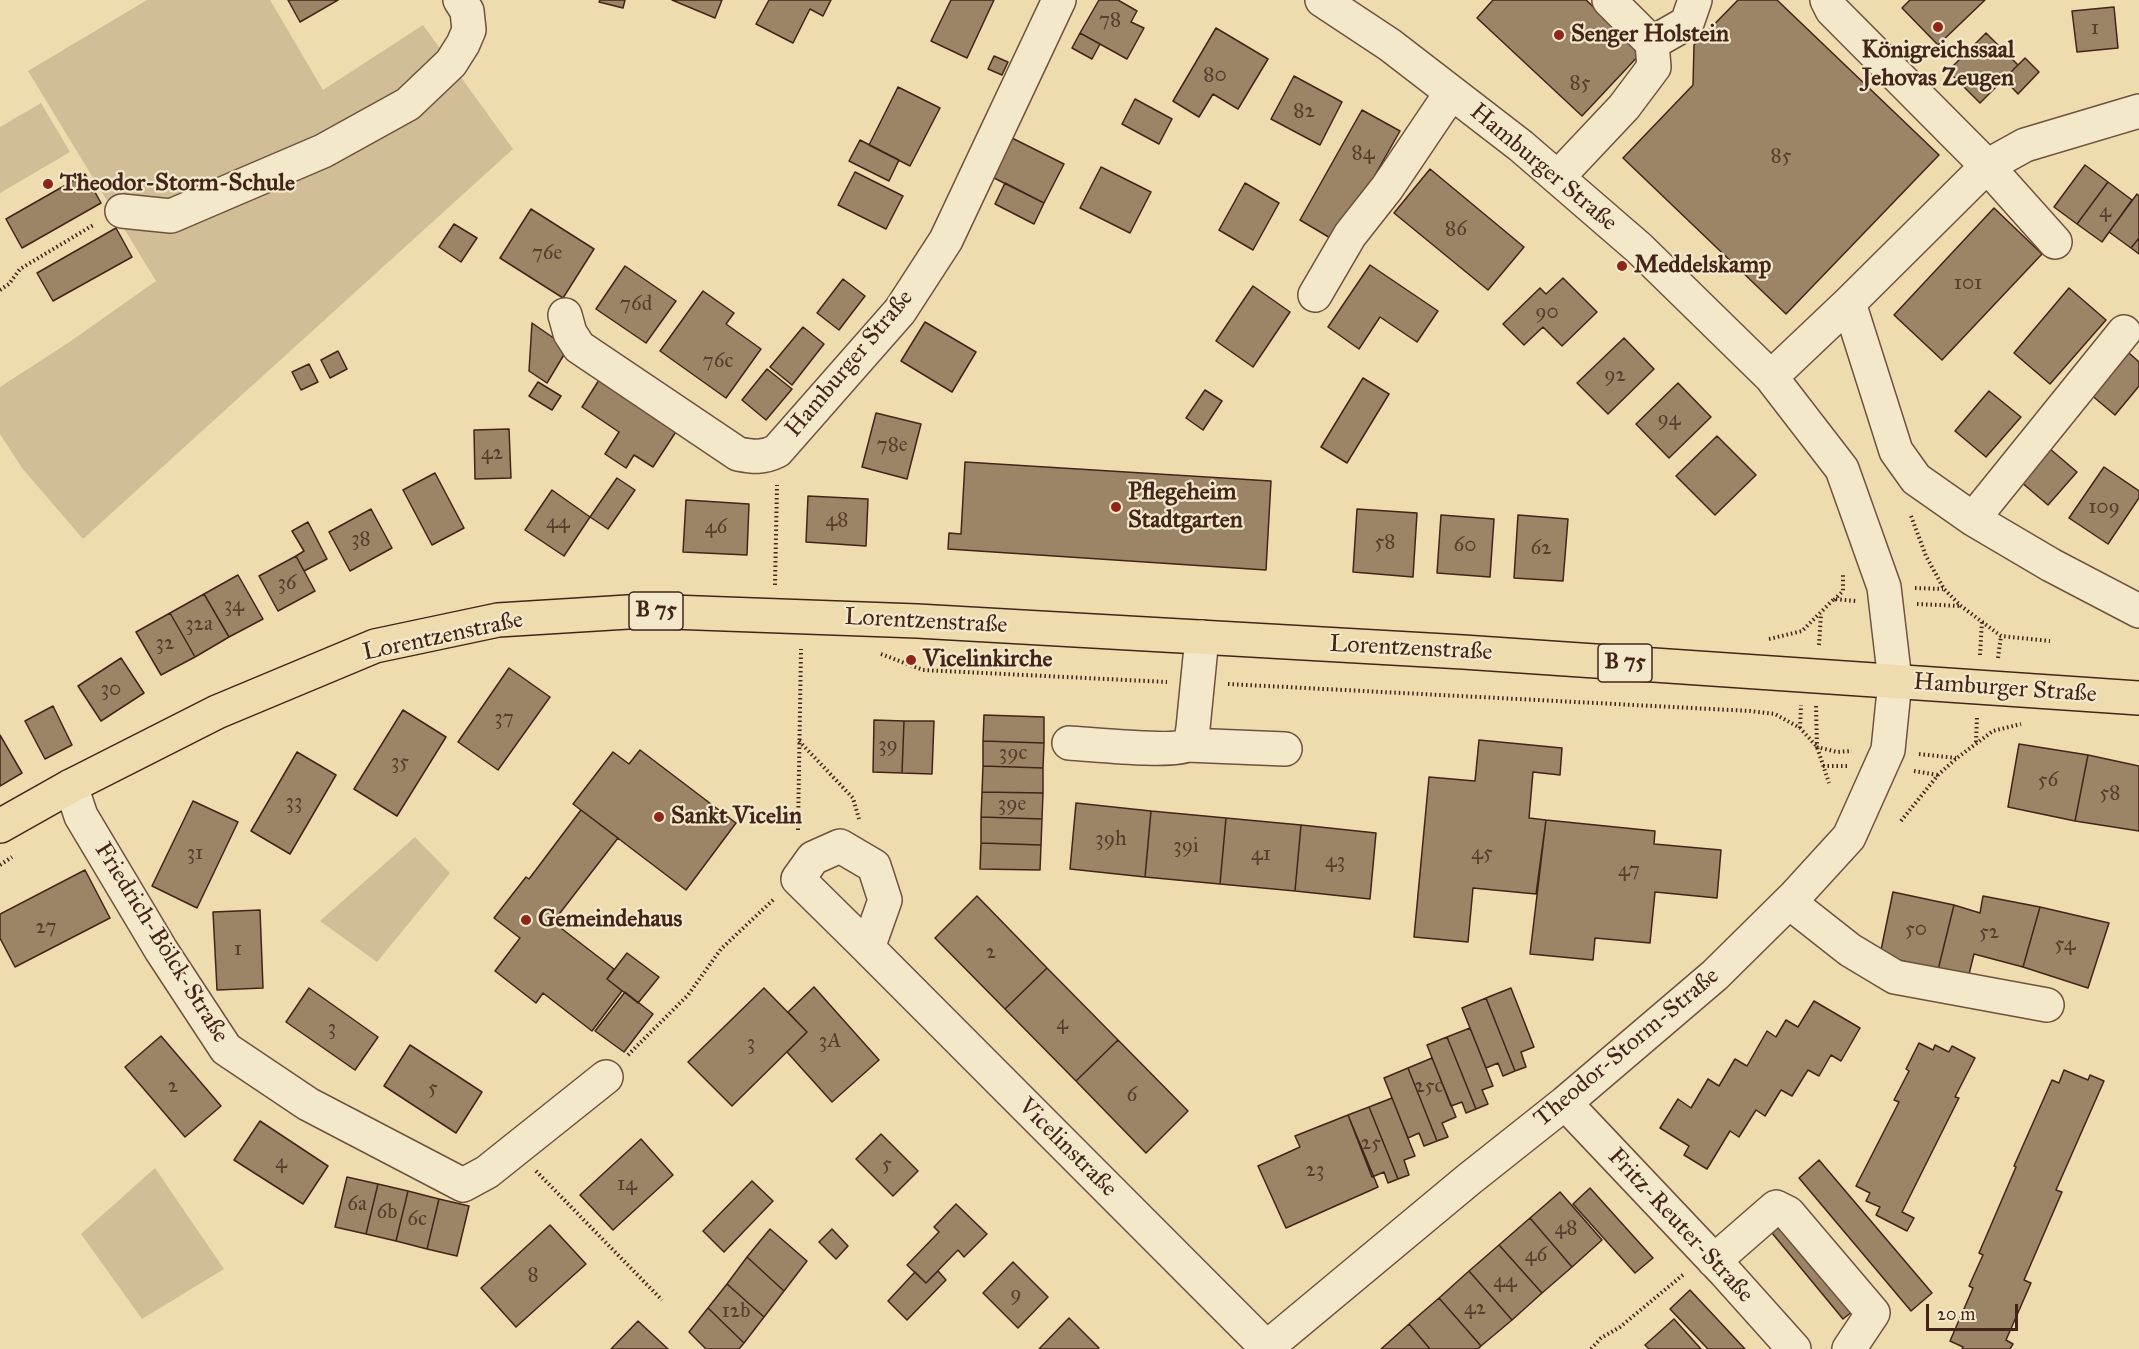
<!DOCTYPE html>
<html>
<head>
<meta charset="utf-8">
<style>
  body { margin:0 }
  #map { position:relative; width:2139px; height:1349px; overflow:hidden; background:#eedcaf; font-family:"IM FELL Great Primer",serif }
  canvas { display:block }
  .scale { position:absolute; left:1926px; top:1304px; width:92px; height:27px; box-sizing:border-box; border:3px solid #432419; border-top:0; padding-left:8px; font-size:18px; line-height:21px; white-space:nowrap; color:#432419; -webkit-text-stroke:4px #f4e8cb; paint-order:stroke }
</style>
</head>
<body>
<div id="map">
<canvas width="2139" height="1349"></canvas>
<div class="scale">20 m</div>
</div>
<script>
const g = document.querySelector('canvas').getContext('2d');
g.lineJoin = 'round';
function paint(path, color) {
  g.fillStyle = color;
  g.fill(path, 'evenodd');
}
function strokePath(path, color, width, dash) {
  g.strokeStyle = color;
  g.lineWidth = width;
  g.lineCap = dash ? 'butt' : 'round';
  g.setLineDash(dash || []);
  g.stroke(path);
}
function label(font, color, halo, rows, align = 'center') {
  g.font = font + ' "IM FELL Great Primer",serif';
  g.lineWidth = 4.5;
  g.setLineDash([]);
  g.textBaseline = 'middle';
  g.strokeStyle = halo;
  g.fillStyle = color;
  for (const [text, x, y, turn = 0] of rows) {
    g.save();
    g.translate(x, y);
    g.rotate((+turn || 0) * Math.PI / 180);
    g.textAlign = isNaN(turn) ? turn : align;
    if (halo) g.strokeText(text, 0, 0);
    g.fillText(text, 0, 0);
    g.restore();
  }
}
const green = new Path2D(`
  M147 0H270L323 90 423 25 513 149 83 539 22 468 0 434V387L68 343 156 281 28 71Z
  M41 103 70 152 0 193V127Z
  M415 837 450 873 377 962 320 921Z
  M155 1168 224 1269 142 1319 81 1234Z`);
const building = new Path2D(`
  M288 0H338L300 22Z
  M600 0H625L623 8 599 2Z
  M672 0H722L715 18Z
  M769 0H831L823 16 810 9 793 43 756 24Z
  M951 0H994L967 58 931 41Z
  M1099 0H1118L1137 11 1131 22 1144 28 1127 59 1080 33Z
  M1493 0H1586L1642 52 1582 116 1477 18Z
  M1738 0H1777L1939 155 1786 314 1623 158 1693 85 1694 45Z
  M1910 0H1985L1938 45 1902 8Z
  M2114 7 2118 48 2077 52 2072 11Z
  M1216 28 1268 59 1238 109 1213 94 1199 117 1173 101Z
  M1080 33 1100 44 1092 59 1072 48Z
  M1986 33 2018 65 1980 103 1948 71Z
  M994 56 1008 62 1002 75 988 69Z
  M2025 58 2039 72 2018 94 2004 79Z
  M1294 76 1342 102 1320 145 1271 119Z
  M898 87 940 108 910 166 869 145Z
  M1135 99 1172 119 1159 144 1122 124Z
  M1362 110 1400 131 1337 242 1300 220Z
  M1012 138 1064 164 1044 203 992 177Z
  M860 140 899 160 889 181 849 161Z
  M2085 165 2108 182 2077 224 2054 207Z
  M1101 167 1151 192 1130 233 1080 208Z
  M1430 169 1524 247 1488 290 1394 213Z
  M855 172 903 196 886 229 838 205Z
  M85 174 101 203 22 248 6 219Z
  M2108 182 2132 200 2102 242 2077 224Z
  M1005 183 1044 203 1034 224 995 204Z
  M1245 183 1279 203 1253 250 1219 230Z
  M2137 194 2139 196V238L2131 248 2109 232Z
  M1994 208 2042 254 1942 360 1894 315Z
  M531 209 594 249 563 298 500 258Z
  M454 224 477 238 461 262 439 247Z
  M116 228 132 257 53 301 37 273Z
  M2139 238V254L2131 248Z
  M1370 265 1438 311 1417 342 1380 317 1359 349 1328 327Z
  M625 266 676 301 646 343 596 309Z
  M1563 278 1597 312 1562 346 1543 327 1524 345 1503 324 1540 288 1546 294Z
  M843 279 865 296 839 330 817 313Z
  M1253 286 1290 312 1253 367 1216 341Z
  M2069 288 2106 320 2050 384 2014 353Z
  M703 291 734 313 726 324 761 349 726 398 660 351Z
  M925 322 976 352 952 392 901 361Z
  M532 323 568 348 547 383 529 371Z
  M803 327 824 344 792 385 770 367Z
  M1624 338 1654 369 1608 414 1577 383Z
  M2120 345 2139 362V386L2115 415 2083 388Z
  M338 351 347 369 330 378 321 360Z
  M309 364 318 382 301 390 292 372Z
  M767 369 792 389 766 420 742 400Z
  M1363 378 1389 394 1347 463 1321 447Z
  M599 380 681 424 653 467 634 455 626 468 605 454 619 432 582 407Z
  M538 382 561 396 552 410 529 396Z
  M1678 383 1711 417 1669 458 1636 424Z
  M1205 390 1222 401 1203 430 1186 418Z
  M1989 391 2021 417 1986 457 1955 431Z
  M876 413 921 424 907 479 862 467Z
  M509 429 511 478 475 479 474 430Z
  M1717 436 1756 475 1715 515 1676 476Z
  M2043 443 2077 472 2048 505 2014 476Z
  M965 462 1271 481 1266 570 948 549 949 533 961 534Z
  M2104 467 2139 491V498L2108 544 2069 518Z
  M435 473 464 528 432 545 403 490Z
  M617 478 635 490 608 529 590 517Z
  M552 490 590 517 564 556 525 530Z
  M808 496 868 499 866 546 806 542Z
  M686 500 749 504 747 555 683 552Z
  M371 509 392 548 350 571 329 532Z
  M1357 509 1417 513 1413 577 1353 572Z
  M1441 515 1494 519 1490 577 1437 573Z
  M1518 515 1568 519 1563 581 1514 578Z
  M308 522 327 559 304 571 296 556 304 551 292 531Z
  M296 556 315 591 278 611 259 576Z
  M238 575 263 619 229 637 204 594Z
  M204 594 229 637 195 657 170 613Z
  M170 613 195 657 161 675 136 632Z
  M121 658 144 693 101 721 78 686Z
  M509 668 550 697 498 770 458 742Z
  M53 706 72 745 45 759 25 721Z
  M403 710 446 737 397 816 354 789Z
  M984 715 1044 717V743L983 741Z
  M874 720 904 721 902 773 873 772Z
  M904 721H934L932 774 902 773Z
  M0 735 22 773 0 786Z
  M1479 740 1562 748 1560 775 1533 772 1529 818 1546 820 1536 894 1473 888 1468 942 1414 937 1429 777 1475 781Z
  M983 741 1044 743 1043 768 983 766Z
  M2019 744 2088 755 2075 821 2008 807Z
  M640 750 736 823 686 890 573 804 613 752 629 764Z
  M297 752 336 775 290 854 251 831Z
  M2088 755 2139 766V831L2075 821Z
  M983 766 1043 768V793L982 792Z
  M982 792 1043 793 1042 819 981 817Z
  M193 801 238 822 197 908 152 886Z
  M1076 803 1151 811 1145 877 1070 869Z
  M581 810 618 838 553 922 614 969 607 979 622 991 592 1031 543 993 536 1003 495 971 520 938 494 918 526 877 529 879Z
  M1151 811 1226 818 1220 884 1145 877Z
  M981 817 1042 819 1041 845 981 843Z
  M1226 818 1301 825 1295 891 1220 884Z
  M1546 820 1655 831 1654 844 1721 850 1717 898 1655 892 1650 943 1595 938 1593 960 1530 954Z
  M1301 825 1376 833 1370 899 1295 891Z
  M981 843 1041 845 1040 870 980 869Z
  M85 870 110 918 15 967 0 938V914Z
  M1893 892 1954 905 1938 970 1880 955Z
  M977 896 1047 968 1005 1009 935 938Z
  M1983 896 2040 907 2023 967 1974 954 1969 974 1938 970 1954 905 1980 913Z
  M2040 907 2109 923 2088 988 2023 967Z
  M260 910 263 988 217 990 213 912Z
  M627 953 659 977 638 1003 607 979Z
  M1047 968 1118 1040 1076 1081 1005 1009Z
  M814 987 879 1060 832 1102 787 1052 807 1032 788 1012Z
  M309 988 378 1037 355 1070 286 1022Z
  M764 988 807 1032 732 1106 688 1062Z
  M1511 988 1534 1047 1521 1052 1526 1067 1515 1071 1486 998Z
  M625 992 653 1014 624 1052 595 1031Z
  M1486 998 1515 1071 1503 1076 1498 1063 1486 1068 1462 1008Z
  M1814 1001 1860 1028 1841 1061 1831 1055 1819 1076 1808 1070 1792 1096 1781 1090 1765 1116 1756 1110 1739 1137 1730 1131 1707 1169 1684 1155 1689 1146 1660 1128 1678 1099 1691 1108 1708 1079 1719 1086 1735 1059 1747 1066 1767 1031 1776 1037 1786 1020 1798 1027Z
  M1470 1028 1493 1086 1482 1090 1488 1104 1476 1109 1447 1037Z
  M161 1036 221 1106 185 1137 125 1067Z
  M1447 1037 1476 1109 1466 1113 1462 1102 1451 1106 1427 1045Z
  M1118 1040 1188 1111 1146 1153 1076 1081Z
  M1919 1043 1933 1050 1935 1045 1949 1052 1952 1046 1975 1058 1955 1097 1959 1098 1902 1212 1914 1218 1907 1231 1876 1215 1880 1207 1866 1201 1870 1193 1856 1186 1899 1102 1894 1100 1909 1071 1906 1069Z
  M410 1045 482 1092 456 1133 384 1086Z
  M1432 1058 1456 1117 1442 1123 1448 1137 1437 1141 1408 1068Z
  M1408 1068 1437 1141 1424 1146 1419 1133 1408 1138 1384 1078Z
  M2064 1070 2088 1080 2090 1075 2104 1081 2056 1190 2062 1192 2024 1280 2031 1283 2006 1340 2013 1344 2010 1349H1962L1963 1347 1950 1341 1973 1288 1969 1286 1983 1255 1979 1253 2016 1167 2014 1166 2052 1080 2059 1083Z
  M1392 1098 1415 1156 1404 1160 1409 1175 1398 1179 1369 1107Z
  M1369 1107 1398 1179 1388 1183 1384 1172 1372 1177 1348 1115Z
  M1348 1115 1378 1187 1286 1228 1258 1166 1300 1147 1295 1136Z
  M260 1121 328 1166 303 1204 234 1160Z
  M881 1134 918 1171 893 1196 856 1159Z
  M641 1139 673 1175 613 1230 580 1195Z
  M1819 1160 1932 1293 1911 1311 1799 1178Z
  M347 1177 378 1184 366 1234 335 1227Z
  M752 1181 773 1201 724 1252 703 1231Z
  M378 1184 408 1191 396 1241 366 1234Z
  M1590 1188 1653 1258 1635 1273 1573 1204Z
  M408 1191 439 1199 427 1249 396 1241Z
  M1560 1192 1602 1240 1572 1267 1530 1218Z
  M439 1199 469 1206 457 1256 427 1249Z
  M956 1204 987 1234 964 1257 958 1250 926 1283 907 1265 939 1232 934 1227Z
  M1790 1217 1862 1304 1843 1319 1772 1233Z
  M1530 1218 1572 1267 1542 1293 1499 1245Z
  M550 1225 586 1264 516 1327 481 1288Z
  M770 1229 807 1261 784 1291 747 1257Z
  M832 1229 848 1246 836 1259 819 1242Z
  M1499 1245 1542 1293 1512 1320 1469 1271Z
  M747 1257 784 1291 764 1317 727 1284Z
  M1013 1262 1048 1297 1018 1328 983 1293Z
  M938 1271 946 1280 907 1320 888 1301 915 1272 926 1283Z
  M1469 1271 1512 1320 1481 1346 1439 1298Z
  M727 1284 764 1317 744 1343 708 1308Z
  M1690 1290 1745 1349H1708L1670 1309Z
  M1439 1298 1481 1346 1478 1349H1430L1409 1324Z
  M708 1308 744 1343 739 1349H706L689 1332Z
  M1069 1318 1099 1348 1098 1349H1039Z
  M1674 1319 1701 1349H1649L1645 1345Z
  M638 1321 668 1349H611Z
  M1409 1324 1430 1349H1381Z`);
const path = new Path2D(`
  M0 290 9 284 20 269 95 224
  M1911 516 1926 556 1944 589 1961 606 2001 636 2050 641
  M775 585 777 485
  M1915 588 1943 589
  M1834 600 1843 591V573
  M1917 604 1961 606
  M1769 639 1802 631 1834 599 1856 601
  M1819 645 1821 614
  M881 654 923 670 1167 682
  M1980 655 1982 621
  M1998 658 2001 636
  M1228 684 1750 711 1775 714 1800 728 1817 747 1829 783
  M1816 706 1817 747 1837 752 1852 751
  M1800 728 1801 705
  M799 741 853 798 859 819
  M1976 742 1977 717
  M1919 754 1956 758
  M1823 766H1847
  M1914 771 1938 775
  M1901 821 1938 775 1957 758 1993 731 2021 724
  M798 830 801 649
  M0 865 12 857
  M628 1055 688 995 721 949 774 899
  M536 1171 662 1300
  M1591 1349 1601 1338 1620 1327 1684 1274`);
const minor = new Path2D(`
  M1827 0 1832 10 1987 166 2055 242
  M1652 43 1687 23 1695 0
  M1558 177 1624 107 1654 67 1652 43 1609 0
  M122 211 171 216 323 151 408 104 451 63 463 44 469 30 467 11 460 0
  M1315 295 1350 235 1387 188 1451 93
  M1849 303 1896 451 1916 479 1973 519 2051 565 2139 611
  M565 315 570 333 579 347 738 454C754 457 763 458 777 451L900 311 946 240 1059 0
  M1771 377 1849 303 1987 166 2025 145 2139 111
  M1973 519 2124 332
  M1069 743C1090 744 1173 753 1187 745 1192 741 1192 733 1193 728L1202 637
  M1187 745 1285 749
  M71 786 81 816 161 950 226 1049 308 1104 463 1185 487 1172 606 1077
  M1789 902 1850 950 1895 977 2047 1005
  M868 948 798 879 813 858 840 846 874 866 885 900 868 948 1268 1349
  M1565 1103 1725 1272 1794 1349
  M1714 1261 1776 1207 1788 1213 1873 1313 1849 1349
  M1265 1349 1468 1180 1565 1103 1715 975 1796 895 1849 837 1888 750 1895 681 1884 587 1842 469 1771 377 1639 248 1521 146 1390 45 1322 0`);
const major = new Path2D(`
  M0 826 71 786 217 712 375 646 498 620 644 611 917 621 1463 652 2139 698`);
const markers = [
  [1938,27,6,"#8f2418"],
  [1559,35,6,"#8f2418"],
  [48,184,6,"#8f2418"],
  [1622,266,6,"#8f2418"],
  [1116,507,6,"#8f2418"],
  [911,660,6,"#8f2418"],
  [659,817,6,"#8f2418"],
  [526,920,6,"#8f2418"]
];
const numberNames = [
  ["78",1110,21],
  ["1",2095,29],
  ["80",1215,76],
  ["85",1580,84],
  ["82",1304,112],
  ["84",1363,154],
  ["85",1781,157],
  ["4",2105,212],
  ["86",1456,230],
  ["76e",547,254],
  ["101",1968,284],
  ["76d",636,305],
  ["90",1547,313],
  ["76c",718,362],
  ["92",1615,376],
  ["94",1669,420],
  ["78e",892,446],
  ["42",492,454],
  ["109",2104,508],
  ["48",837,521],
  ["44",558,523],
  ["46",716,528],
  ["38",361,540],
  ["58",1385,543],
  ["60",1465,546],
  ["62",1541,549],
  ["36",287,584],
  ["34",234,606],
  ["32a",199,625],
  ["32",165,644],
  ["30",111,690],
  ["37",504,719],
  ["39",888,746],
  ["39c",1013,754],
  ["35",400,763],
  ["56",2048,781],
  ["58",2110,794],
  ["33",294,803],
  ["39e",1012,805],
  ["39h",1111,840],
  ["39i",1186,847],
  ["31",195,854],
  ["45",1482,854],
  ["41",1261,855],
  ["43",1335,862],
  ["47",1629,871],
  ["27",46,928],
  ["50",1916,930],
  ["52",1989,933],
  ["54",2065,945],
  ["1",238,950],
  ["2",991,953],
  ["4",1062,1024],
  ["3",332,1029],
  ["3A",830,1042],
  ["3",751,1044],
  ["2",173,1087],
  ["25c",1429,1087],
  ["5",433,1089],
  ["6",1132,1096],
  ["25",1371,1144],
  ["4",281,1163],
  ["5",887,1165],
  ["23",1315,1171],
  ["14",627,1185],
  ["6a",357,1205],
  ["6b",387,1213],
  ["6c",417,1220],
  ["48",1566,1229],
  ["46",1536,1256],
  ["8",533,1276],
  ["44",1505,1282],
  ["9",1016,1295],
  ["42",1475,1309],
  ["12b",736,1312]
];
const shields = [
  [656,611,54],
  [1625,663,54]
];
const shieldNames = [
  ["B 75",656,611],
  ["B 75",1625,663]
];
const poiNames = [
  ["Senger Holstein",1571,35],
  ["Königreichssaal",1938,51,"center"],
  ["Jehovas Zeugen",1938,79,"center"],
  ["Theodor-Storm-Schule",60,184],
  ["Meddelskamp",1634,266],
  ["Pflegeheim",1128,493],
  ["Stadtgarten",1128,521],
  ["Vicelinkirche",923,660],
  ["Sankt Vicelin",671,817],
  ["Gemeindehaus",538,920]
];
const streetNames = [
  ["Hamburger Straße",1543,168,40],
  ["Hamburger Straße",850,364,-50],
  ["Lorentzenstraße",926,622,3],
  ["Lorentzenstraße",443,637,-12],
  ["Lorentzenstraße",1411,649,3],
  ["Hamburger Straße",2005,689,4],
  ["Friedrich-Bölck-Straße",161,943,58],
  ["Theodor-Storm-Straße",1627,1048,-40],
  ["Vicelinstraße",1067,1148,45],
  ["Fritz-Reuter-Straße",1680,1226,47]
];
paint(green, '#d1bd96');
paint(building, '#9c8467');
strokePath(building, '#432419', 1.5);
strokePath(minor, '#6e523e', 36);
strokePath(major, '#432419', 36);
strokePath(path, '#432419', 4, [1.5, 3]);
strokePath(minor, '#f4e8cb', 33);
strokePath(major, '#eedcaf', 33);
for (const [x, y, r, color] of markers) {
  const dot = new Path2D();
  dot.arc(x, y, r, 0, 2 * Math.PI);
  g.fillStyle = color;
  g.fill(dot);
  strokePath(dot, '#f4e8cb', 2);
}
label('21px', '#593c2c', null, numberNames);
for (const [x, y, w] of shields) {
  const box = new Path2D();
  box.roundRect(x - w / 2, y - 19, w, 38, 4.5);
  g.fillStyle = '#f4e8cb';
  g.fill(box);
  strokePath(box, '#432419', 1.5);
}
label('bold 22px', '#432419', null, shieldNames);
label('bold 24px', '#432419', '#f4e8cb', poiNames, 'left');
label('24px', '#432419', '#f4e8cb', streetNames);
</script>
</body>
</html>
